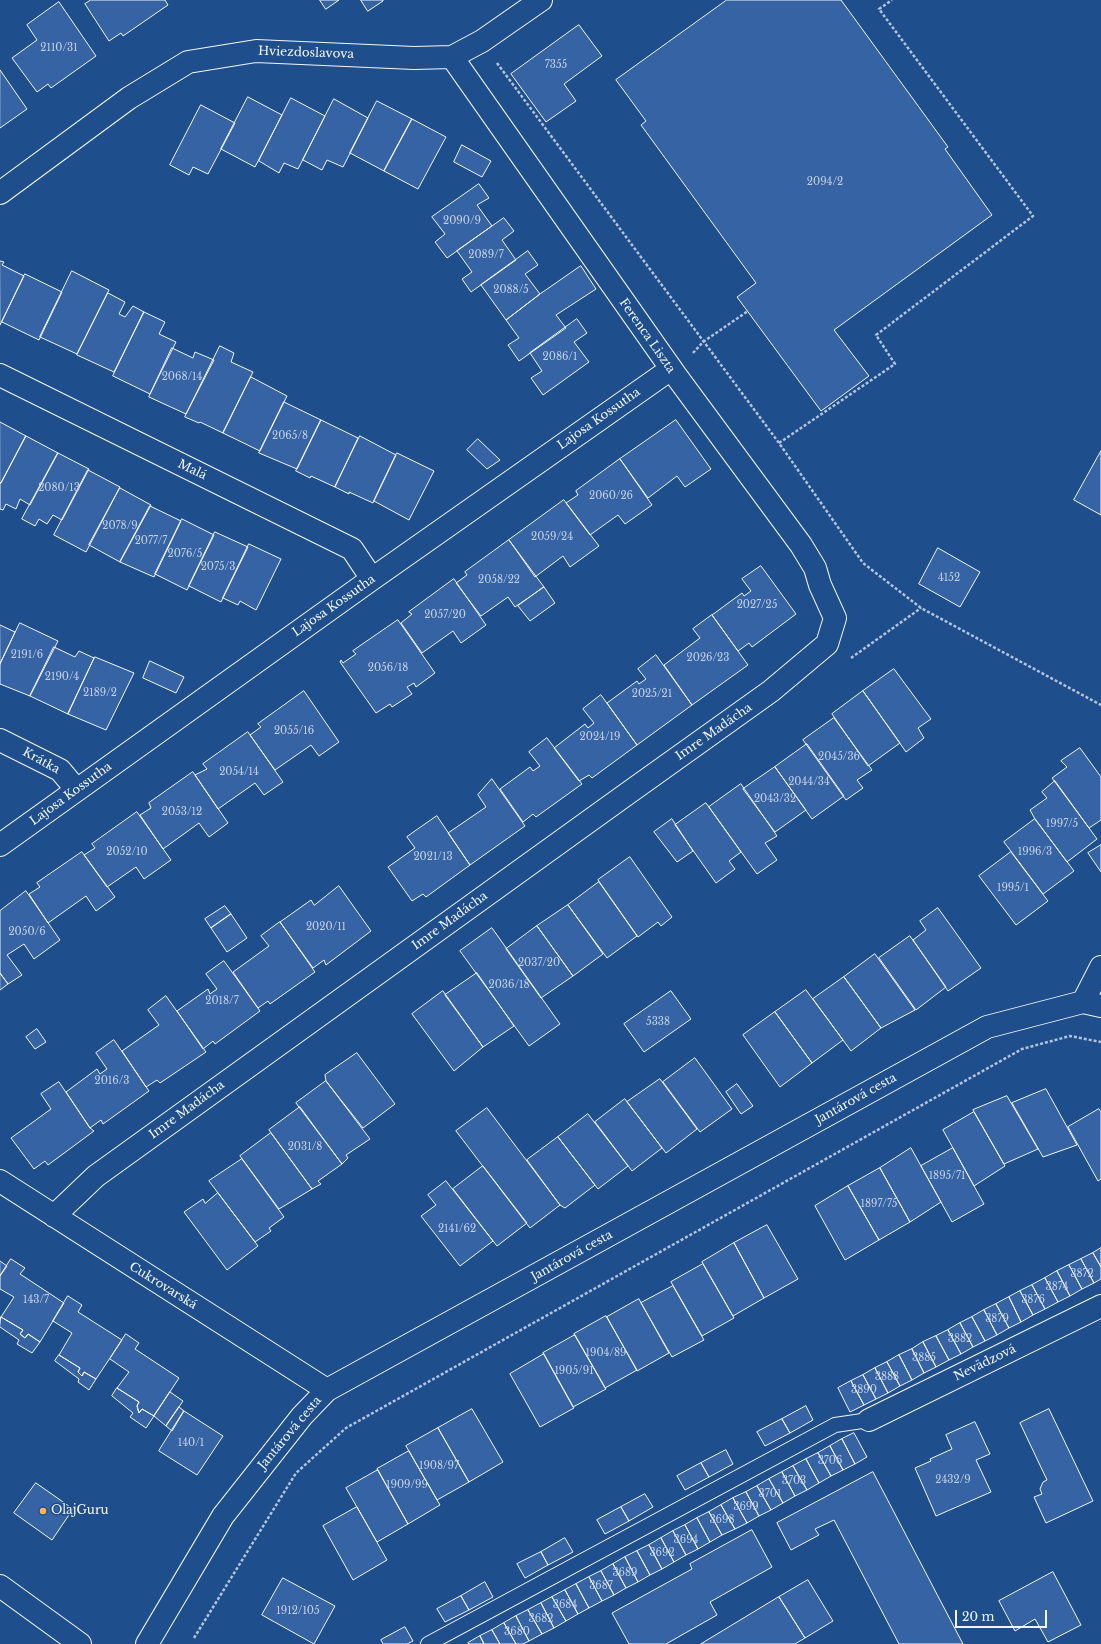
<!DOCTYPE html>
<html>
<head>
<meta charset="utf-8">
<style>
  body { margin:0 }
  #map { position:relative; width:1101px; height:1644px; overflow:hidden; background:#1f4e8c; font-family:"Libre Baskerville",serif }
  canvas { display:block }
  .scale { position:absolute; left:955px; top:1610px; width:92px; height:18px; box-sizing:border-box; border:2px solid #f2f6ff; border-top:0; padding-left:5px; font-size:12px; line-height:14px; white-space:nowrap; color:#f2f6ff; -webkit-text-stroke:3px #1f4e8c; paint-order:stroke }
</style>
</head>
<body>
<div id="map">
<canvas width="1101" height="1644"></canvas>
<div class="scale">20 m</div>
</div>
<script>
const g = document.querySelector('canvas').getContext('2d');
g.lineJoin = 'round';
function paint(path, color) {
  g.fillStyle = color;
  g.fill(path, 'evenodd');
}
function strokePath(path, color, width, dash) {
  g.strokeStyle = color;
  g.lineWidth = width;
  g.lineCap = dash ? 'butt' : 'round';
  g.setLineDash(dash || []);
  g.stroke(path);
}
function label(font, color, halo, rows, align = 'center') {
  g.font = font + ' "Libre Baskerville",serif';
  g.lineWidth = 3;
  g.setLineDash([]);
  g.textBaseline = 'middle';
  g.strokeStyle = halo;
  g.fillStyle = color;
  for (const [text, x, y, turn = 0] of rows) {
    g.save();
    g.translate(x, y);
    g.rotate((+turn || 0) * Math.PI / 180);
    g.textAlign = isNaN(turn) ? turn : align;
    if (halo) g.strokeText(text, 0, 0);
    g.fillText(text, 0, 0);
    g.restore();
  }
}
const building = new Path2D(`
  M91 0H165L168 5 123 36 121 33 109 41 85 4Z
  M320 0H339L326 9Z
  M361 0H383V1L368 11Z
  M727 0H841L948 147 945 149 992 215 834 330 869 376 821 411 737 297 756 283 641 125 646 121 616 80Z
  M59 2 96 56 51 88 48 84 37 92 12 58 37 40 27 25Z
  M579 25 602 56 564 84 576 101 546 122 511 74Z
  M0 70 27 109 0 128Z
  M248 97 282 115 255 167 221 149Z
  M291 98 325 116 298 169 284 163 279 173 259 161Z
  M334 99 368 118 343 167 327 160 322 170 303 160Z
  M377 101 412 119 384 171 350 153Z
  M201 105 235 123 208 174 193 167 189 175 170 165Z
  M412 119 446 137 418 189 384 171Z
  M462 145 491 161 482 177 454 162Z
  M479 184 489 198 477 205 492 226 447 258 435 242 445 234 432 217Z
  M504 218 514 231 502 240 516 260 471 292 462 279 472 272 457 251Z
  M528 251 538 265 525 274 540 294 506 320 481 285Z
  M0 261 4 262 2 265 24 276 0 325Z
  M581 266 596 289 556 315 566 328 519 361 508 345 519 338 506 320 540 294Z
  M72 271 109 290 77 354 40 337Z
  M25 274 62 292 39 340 2 322Z
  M108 293 125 302 119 314 125 317 133 306 144 312 114 372 77 355Z
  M144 312 165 322 159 334 176 342 150 394 113 376Z
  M577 319 587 333 574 342 589 362 543 395 531 378 542 371 530 353Z
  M220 346 234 353 231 362 253 372 223 433 200 422 199 423 185 417Z
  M172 348 193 358 195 352 214 360 186 414 149 397Z
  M251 377 287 396 260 451 223 433Z
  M284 402 321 420 297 469 259 453Z
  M321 420 358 438 335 487 311 476 310 478 296 471Z
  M676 420 711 469 685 487 677 476 648 498 620 459Z
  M0 422 26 436 1 483 0 482Z
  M26 436 58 453 30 505 20 499 16 509 6 504 3 510 0 509V485Z
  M360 436 396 455 373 503 349 492V494L335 487Z
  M478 439 500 460 487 469 467 450Z
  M1101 451V515L1074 500Z
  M58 453 89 469 62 520 53 515 47 524 39 519 35 526 22 519Z
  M397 453 434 471 409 520 374 501Z
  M620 459 652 505 625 524 618 515 590 535 566 503 578 495 576 491Z
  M88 470 120 487 86 552 54 535Z
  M120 488 151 505 120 562 89 545Z
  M564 500 599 546 570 567 563 556 535 577 509 540Z
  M150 506 181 521 154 577 120 562Z
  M182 519 214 535 187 590 155 574Z
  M215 532 248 547 221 602 189 586Z
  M509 540 544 587 515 607 508 597 481 616 456 583 467 575 465 572Z
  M249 544 281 559 256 610 240 601 238 605 223 598Z
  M938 548 980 572 960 607 919 584Z
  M761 566 796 614 752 647 749 643 738 651 712 615 742 593 744 596 751 591 742 579Z
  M454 579 486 625 461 643 453 631 422 653 401 623 412 614 409 612Z
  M544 587 555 603 530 621 518 606Z
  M712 615 748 665 692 705 664 665 700 638 693 629Z
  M398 620 435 673 416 687 414 683 407 687 412 694 392 707 390 704 376 713 340 662 341 660 343 663 356 654 353 651Z
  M20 623 58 641 30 696 0 684V664Z
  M0 625 15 632 0 664Z
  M54 647 75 657 79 651 94 658 68 714 30 696Z
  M656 655 692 705 637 745 607 703 637 681 639 684 646 679 638 669Z
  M95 657 134 673 106 730 68 714Z
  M150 661 184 677 176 693 143 678Z
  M894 669 931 719 918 728 924 738 906 752 863 691Z
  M304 691 339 742 319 756 311 745 275 770 250 735 261 727 258 724Z
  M863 691 900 743 868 766 832 714Z
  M601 695 637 745 592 778 589 775 579 781 554 748 585 724 588 728 594 723 583 709Z
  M834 718 872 770 857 780 863 788 846 800 803 740Z
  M248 732 283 782 264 795 255 783 218 809 195 775 207 769 203 764Z
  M547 738 582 784 536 817 533 814 523 822 500 789 530 767 533 771 540 766 529 752Z
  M807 744 844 796 812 819 775 767Z
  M1080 748 1101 777V820L1089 828 1052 778 1067 767 1061 761Z
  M775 767 806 810 775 832 743 789Z
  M193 772 228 823 209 837 199 823 163 849 140 815 151 808 149 803Z
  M492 779 525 826 470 865 448 833 486 807 478 795Z
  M1055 781 1097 839 1067 862 1035 819 1030 810 1047 798 1042 792Z
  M741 784 777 836 765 843 777 860 757 874 709 807Z
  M706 803 741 852 729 861 735 869 716 883 675 825Z
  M137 812 171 860 144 879 136 867 107 887 84 855 95 848 92 844Z
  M437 816 470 865 426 897 423 894 412 901 388 867 415 848 407 837Z
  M672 819 693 851 677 862 654 832Z
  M1035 819 1074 871 1043 894 1004 842Z
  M1101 845V872L1088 853Z
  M82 852 115 897 96 911 86 896 48 923 29 894 40 887 37 883Z
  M1011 852 1048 901 1016 925 979 876Z
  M630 857 672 917 661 926 658 922 638 937 598 880Z
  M599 882 637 936 607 958 568 905Z
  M339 886 371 931 326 965 324 960 313 968 280 922 311 900 314 905Z
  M26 891 60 940 34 959 24 944 7 955 22 975 8 984 0 973V911Z
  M568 905 603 954 573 976 537 926Z
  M225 906 231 914 211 928 205 919Z
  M938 908 981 968 948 991 913 940 926 930 920 921Z
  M231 914 247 938 227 952 211 928Z
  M280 922 315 972 270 1004 268 1001 258 1008 233 972 269 946 261 936Z
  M537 926 573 976 541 998 506 949Z
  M492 928 560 1024 529 1046 460 951Z
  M910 936 946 987 916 1010 879 958Z
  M875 954 915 1010 881 1028 844 977Z
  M224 961 260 1011 215 1044 213 1041 203 1049 177 1011 208 989 210 994 217 989 206 974Z
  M0 973 8 984 0 990Z
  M477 973 514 1026 483 1047 445 995Z
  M844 977 881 1028 851 1051 813 999Z
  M806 990 843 1040 812 1063 775 1012Z
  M443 991 483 1047 454 1071 412 1014Z
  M671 991 691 1019 644 1052 624 1024Z
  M166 996 206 1052 160 1083 157 1080 146 1087 122 1051 159 1025 148 1010Z
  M775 1012 812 1063 780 1087 743 1035Z
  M37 1029 46 1042 35 1049 26 1037Z
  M114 1040 149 1091 103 1124 101 1120 90 1128 66 1092 97 1069 100 1074 107 1069 96 1053Z
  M357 1053 395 1104 363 1128 326 1081 325 1075Z
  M695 1058 732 1109 700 1132 663 1082Z
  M660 1079 697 1129 666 1153 627 1102Z
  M326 1081 370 1139 346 1155 348 1158 342 1164 296 1103Z
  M59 1082 90 1128 94 1131 48 1165 45 1161 34 1169 11 1138 51 1109 41 1094Z
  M737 1084 753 1106 741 1114 726 1092Z
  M1046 1089 1077 1145 1043 1157 1012 1103Z
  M1007 1096 1038 1149 1004 1164 973 1110Z
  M625 1099 662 1148 632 1171 595 1122Z
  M300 1107 342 1164 318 1181 321 1184 312 1189 269 1130Z
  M487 1108 560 1205 530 1228 456 1131Z
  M1099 1109 1101 1112V1179L1098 1181 1068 1127Z
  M974 1112 1005 1166 974 1186 943 1130Z
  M588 1114 628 1166 598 1189 558 1137Z
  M271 1133 312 1189 279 1209 240 1156Z
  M558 1137 595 1185 565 1208 560 1205 527 1160Z
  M911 1148 941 1202 910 1222 880 1168Z
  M953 1148 984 1204 952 1222 921 1166Z
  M242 1159 284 1217 269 1228 271 1231 255 1242 209 1181Z
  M483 1166 527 1223 497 1246 453 1189Z
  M880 1168 910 1222 879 1240 848 1186Z
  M446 1181 493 1241 460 1266 421 1216 436 1205 428 1195Z
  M848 1186 879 1240 845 1260 815 1206Z
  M218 1193 258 1246 227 1270 184 1212 203 1199 205 1203Z
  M767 1225 798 1279 764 1298 734 1243Z
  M734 1243 764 1298 733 1316 702 1262Z
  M1101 1248V1267L1093 1253Z
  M1093 1253 1101 1267V1279L1094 1283 1081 1259Z
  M11 1259 25 1268 20 1274 64 1303 40 1342 28 1334 25 1338 20 1334 23 1330 1 1317 14 1297 0 1289V1276Z
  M1081 1259 1094 1283 1082 1289 1069 1265Z
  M0 1261 7 1266 0 1276Z
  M703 1264 734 1318 702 1336 671 1282Z
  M1069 1265 1082 1289 1070 1296 1057 1271Z
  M1057 1271 1070 1296 1058 1302 1045 1278Z
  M1045 1278 1058 1302 1045 1309 1032 1285Z
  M1032 1285 1045 1309 1033 1315 1020 1291Z
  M673 1286 704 1340 672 1357 641 1303Z
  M1020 1291 1033 1315 1021 1322 1009 1297Z
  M68 1296 82 1305 78 1312 122 1340 96 1379 84 1372 82 1376 78 1372 80 1368 59 1355 72 1333 53 1321Z
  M1009 1297 1021 1322 1009 1328 996 1304Z
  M639 1299 669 1353 637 1371 607 1317Z
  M996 1304 1009 1328 997 1335 984 1310Z
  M984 1310 997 1335 985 1341 972 1317Z
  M606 1316 637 1370 605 1388 574 1334Z
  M1 1317 23 1330 20 1334 25 1338 28 1334 40 1342 32 1353 17 1344 19 1340 0 1327Z
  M972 1317 985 1341 973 1347 960 1323Z
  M960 1323 973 1347 961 1354 948 1330Z
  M948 1330 961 1354 949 1360 936 1336Z
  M126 1334 139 1343 135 1349 179 1378 154 1416 142 1409 139 1413 137 1406 139 1402 117 1388 129 1372 110 1359Z
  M575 1335 606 1389 573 1407 543 1353Z
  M936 1336 949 1360 936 1367 923 1342Z
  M923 1342 936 1367 924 1373 912 1349Z
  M912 1349 924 1373 912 1380 899 1355Z
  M544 1354 574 1408 540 1427 510 1374Z
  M59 1355 80 1368 78 1372 82 1376 84 1372 96 1379 89 1390 78 1382 79 1379 55 1361Z
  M899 1355 912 1380 900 1386 887 1362Z
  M887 1362 900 1386 888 1393 875 1368Z
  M875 1368 888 1393 876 1399 863 1375Z
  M863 1375 876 1399 864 1405 851 1381Z
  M851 1381 864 1405 850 1412 838 1388Z
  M117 1388 139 1402 137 1406 139 1413 142 1409 154 1416 146 1428 130 1417 133 1413 112 1396Z
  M170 1392 183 1401 166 1426 154 1416Z
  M806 1406 813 1420 790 1433 782 1419Z
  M179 1407 184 1411 172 1431 166 1426Z
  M472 1409 503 1462 469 1482 438 1428Z
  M1049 1409 1093 1501 1046 1523 1034 1497 1042 1494 1040 1489 1043 1482 1047 1480 1020 1423Z
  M184 1411 223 1436 197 1475 159 1451Z
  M782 1419 790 1433 765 1446 757 1432Z
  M975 1422 990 1454 976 1460 991 1492 936 1516 915 1468 931 1461 930 1459 952 1449 946 1435Z
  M438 1428 469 1482 437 1500 406 1446Z
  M854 1433 867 1457 855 1464 842 1439Z
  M842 1439 855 1464 843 1470 830 1446Z
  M830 1446 843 1470 831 1476 818 1453Z
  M726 1450 733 1464 709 1477 701 1463Z
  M409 1451 440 1505 408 1524 377 1469Z
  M818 1453 831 1476 819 1483 806 1459Z
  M806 1459 819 1483 807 1490 793 1466Z
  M701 1463 709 1477 685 1490 677 1476Z
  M793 1466 807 1490 795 1496 782 1472Z
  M378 1470 408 1524 377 1542 346 1488Z
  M782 1472 795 1496 783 1503 769 1479Z
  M873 1472 963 1644H899L834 1520 815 1529 819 1535 791 1550 777 1523Z
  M769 1479 783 1503 771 1510 757 1486Z
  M36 1483 73 1509 52 1540 14 1513Z
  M757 1486 771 1510 759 1516 746 1492Z
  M746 1492 759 1516 747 1523 733 1498Z
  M645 1494 653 1507 629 1521 621 1507Z
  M733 1498 747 1523 735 1529 721 1505Z
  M721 1505 735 1529 722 1535 709 1512Z
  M357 1507 387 1560 353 1580 323 1526Z
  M621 1507 629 1521 605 1534 597 1520Z
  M709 1512 722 1535 710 1542 697 1518Z
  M697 1518 710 1542 698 1549 685 1525Z
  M685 1525 698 1549 686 1555 673 1531Z
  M752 1530 772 1567 710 1602 717 1615 666 1644H629L612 1613 692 1569 690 1564Z
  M673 1531 686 1555 674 1562 661 1538Z
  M565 1538 573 1552 548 1565 541 1552Z
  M661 1538 674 1562 662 1569 649 1545Z
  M649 1545 662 1569 650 1575 637 1551Z
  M637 1551 650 1575 638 1582 625 1557Z
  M541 1552 548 1565 525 1578 517 1564Z
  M625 1557 638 1582 626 1588 613 1564Z
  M613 1564 626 1588 614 1595 601 1571Z
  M601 1571 614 1595 602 1601 589 1577Z
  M1053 1572 1081 1625 1048 1642 1035 1619 1015 1631 999 1601Z
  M589 1577 602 1601 589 1608 576 1584Z
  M283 1578 335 1606 314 1644 262 1615Z
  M808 1580 833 1621 805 1638 779 1597Z
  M485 1582 493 1597 469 1610 461 1596Z
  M576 1584 589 1608 578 1614 565 1590Z
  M565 1590 578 1614 566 1621 552 1597Z
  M461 1596 469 1610 445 1622 437 1609Z
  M552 1597 566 1621 554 1628 541 1603Z
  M779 1597 805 1638 795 1644H701Z
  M541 1603 554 1628 542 1634 528 1610Z
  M528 1610 542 1634 529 1641 516 1616Z
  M516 1616 529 1641 523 1644H516L504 1623Z
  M504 1623 516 1644H500L492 1630Z
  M405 1627 413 1641 407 1644H383L381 1640Z
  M492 1630 500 1644H484L480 1636Z
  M480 1636 484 1644H469L468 1643Z`);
const path = new Path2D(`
  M497 63 779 443 863 563 921 608 1101 705
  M693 353 703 342 748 311
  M779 443 895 364 876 335 1033 216 879 9 892 0
  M851 658 921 608
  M194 1638 296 1473 346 1428 1022 1049 1070 1036 1101 1042`);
const service = new Path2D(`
  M428 1644 835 1425 869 1420`);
const minor = new Path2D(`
  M0 193 129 98 188 62 256 51 414 58 452 57 482 41 541 0
  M0 375 352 549 372 579
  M0 740 60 770 76 789
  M0 845 372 579 671 369
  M1083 1002 1101 967
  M0 1181 327 1390
  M54 1216 96 1176 624 796 771 691 827 644 835 618 820 585 815 568 801 545 677 377 452 57
  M869 1420 1101 1306
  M147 1644 223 1516 302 1416 327 1390 987 1027 1083 1002 1101 1006`);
const tertiary = new Path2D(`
  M0 1586 80 1644`);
const markers = [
  [43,1511,4,"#ffb74d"]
];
const numberNames = [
  ["2110/31",59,48],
  ["7355",556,65],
  ["2094/2",825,182],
  ["2090/9",462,221],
  ["2089/7",486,255],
  ["2088/5",511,290],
  ["2086/1",560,357],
  ["2068/14",182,377],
  ["2065/8",290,436],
  ["2080/13",59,488],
  ["2060/26",611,496],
  ["2078/9",120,526],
  ["2059/24",552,537],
  ["2077/7",151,541],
  ["2076/5",185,554],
  ["2075/3",218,567],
  ["4152",949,578],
  ["2058/22",499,580],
  ["2027/25",757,605],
  ["2057/20",445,615],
  ["2191/6",27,655],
  ["2026/23",708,658],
  ["2056/18",388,668],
  ["2190/4",62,677],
  ["2189/2",100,693],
  ["2025/21",652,694],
  ["2055/16",294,731],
  ["2024/19",600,737],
  ["2045/36",839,757],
  ["2054/14",239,772],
  ["2044/34",809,782],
  ["2043/32",775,799],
  ["2053/12",182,812],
  ["1997/5",1062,824],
  ["2052/10",127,852],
  ["1996/3",1035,852],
  ["2021/13",433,857],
  ["1995/1",1013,888],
  ["2020/11",326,927],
  ["2050/6",27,932],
  ["2037/20",539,963],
  ["2036/18",509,985],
  ["2018/7",222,1001],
  ["5338",658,1022],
  ["2016/3",112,1081],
  ["2031/8",305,1147],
  ["1895/71",947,1176],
  ["1897/75",879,1204],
  ["2141/62",457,1229],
  ["3872",1082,1274],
  ["3874",1057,1287],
  ["143/7",36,1300],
  ["3876",1033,1300],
  ["3879",997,1319],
  ["3882",960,1339],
  ["1904/89",606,1353],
  ["3885",924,1358],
  ["1905/91",574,1371],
  ["3888",887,1377],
  ["3890",864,1390],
  ["140/1",191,1443],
  ["3706",830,1461],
  ["1908/97",439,1466],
  ["2432/9",953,1480],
  ["3703",794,1481],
  ["1909/99",407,1485],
  ["3701",770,1494],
  ["3699",746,1507],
  ["3698",722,1520],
  ["3694",686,1540],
  ["3692",662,1553],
  ["3689",625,1573],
  ["3687",601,1586],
  ["3684",565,1605],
  ["1912/105",298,1611],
  ["3682",541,1619],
  ["3680",517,1632]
];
const streetNames = [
  ["Hviezdoslavova",306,53,2],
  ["Ferenca Liszta",647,336,55],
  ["Lajosa Kossutha",599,419,-35],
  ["Malá",192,470,26],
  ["Lajosa Kossutha",334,606,-35],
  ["Imre Madácha",714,732,-35],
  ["Krátka",41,761,29],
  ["Lajosa Kossutha",71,794,-36],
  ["Imre Madácha",450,921,-36],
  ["Jantárová cesta",856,1099,-29],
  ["Imre Madácha",187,1110,-36],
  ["Jantárová cesta",572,1256,-29],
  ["Cukrovarská",163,1286,32],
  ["Nevädzová",985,1363,-26],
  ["Jantárová cesta",290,1433,-50]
];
const poiNames = [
  ["OlajGuru",51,1511]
];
paint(building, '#3563a3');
strokePath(building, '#f2f6ff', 1);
strokePath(service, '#f2f6ff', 16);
strokePath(minor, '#f2f6ff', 24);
strokePath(tertiary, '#f2f6ff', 24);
strokePath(path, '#b3c4dc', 2.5, [3, 2]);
strokePath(service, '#1f4e8c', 14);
strokePath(minor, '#1f4e8c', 22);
strokePath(tertiary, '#1f4e8c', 22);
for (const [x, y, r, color] of markers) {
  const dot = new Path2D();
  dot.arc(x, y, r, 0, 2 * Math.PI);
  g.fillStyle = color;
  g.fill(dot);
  strokePath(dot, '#1f4e8c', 1.5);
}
label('10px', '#c3d1e8', null, numberNames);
label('12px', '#f2f6ff', '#1f4e8c', streetNames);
label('12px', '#f2f6ff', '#1f4e8c', poiNames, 'left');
</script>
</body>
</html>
